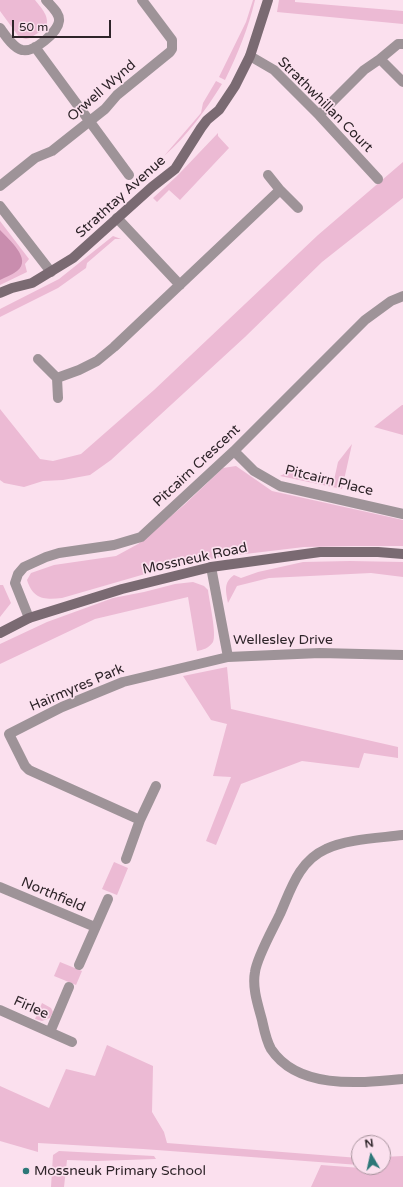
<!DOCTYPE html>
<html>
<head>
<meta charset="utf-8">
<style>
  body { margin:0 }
  #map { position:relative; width:403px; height:1187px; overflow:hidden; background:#fbe0ee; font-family:"Varela Round",sans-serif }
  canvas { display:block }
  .north { position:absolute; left:351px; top:1135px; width:40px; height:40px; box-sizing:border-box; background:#fbe0ee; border:1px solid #a9959f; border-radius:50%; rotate:351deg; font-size:11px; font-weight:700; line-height:16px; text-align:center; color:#2e2429 }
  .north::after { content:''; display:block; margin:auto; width:14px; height:18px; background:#2d7778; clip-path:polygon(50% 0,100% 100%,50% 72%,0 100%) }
  .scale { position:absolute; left:12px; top:20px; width:99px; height:18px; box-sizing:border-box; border:2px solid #2e2429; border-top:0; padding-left:5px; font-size:12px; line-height:14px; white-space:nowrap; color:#2e2429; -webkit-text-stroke:3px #fbe0ee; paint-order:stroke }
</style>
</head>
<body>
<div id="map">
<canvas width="403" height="1187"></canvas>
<div class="north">N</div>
<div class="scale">50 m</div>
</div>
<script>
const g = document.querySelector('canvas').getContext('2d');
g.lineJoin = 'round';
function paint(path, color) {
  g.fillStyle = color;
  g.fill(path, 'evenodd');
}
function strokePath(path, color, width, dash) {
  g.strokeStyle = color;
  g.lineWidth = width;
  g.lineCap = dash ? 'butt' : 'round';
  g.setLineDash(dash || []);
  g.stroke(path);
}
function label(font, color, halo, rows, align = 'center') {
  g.font = font + ' "Varela Round",sans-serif';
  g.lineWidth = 3.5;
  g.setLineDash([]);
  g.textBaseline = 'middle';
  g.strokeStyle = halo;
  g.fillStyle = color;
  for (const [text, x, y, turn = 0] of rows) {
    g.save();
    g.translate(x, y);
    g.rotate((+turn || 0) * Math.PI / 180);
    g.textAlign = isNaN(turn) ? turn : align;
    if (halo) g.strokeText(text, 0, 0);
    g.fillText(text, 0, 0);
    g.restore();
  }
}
const green = new Path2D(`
  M0 0H35C42 9 50 16 46 28L30 38 26 39 19 37 0 11Z
  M253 0H255C248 29 238 53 225 80L219 77 246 22Z
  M279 0H295V2L403 11V24L277 12Z
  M216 81 222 84C205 111 188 135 164 156L201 113 203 103Z
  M218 133V136L229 148 180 200 169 190 157 202 153 198 177 176Z
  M403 162V198L322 262 245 337 111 460 90 475 63 480 43 481 24 487 4 483 0 480V409L40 459 53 461 81 454 154 390 318 235Z
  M0 221 29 259 25 264 27 272 0 285Z
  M113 236 121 239H115L87 263 86 268 58 288 0 317V309L59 279Z
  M403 405V435L374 427 402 405Z
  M352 444 342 489 280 476 288 472 334 480 338 462Z
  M236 466 272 491 403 520V546H354L304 547 220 557 152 572 62 598C44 600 33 599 27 580L31 573 54 565 116 556 138 544 184 505 223 468Z
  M350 561 403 562V577L371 573 269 578 237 586 228 603C226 591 223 583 234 575L241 578 258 572 303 562Z
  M193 582 204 586 208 590C209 600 217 634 213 642 209 648 203 650 197 651L188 597 95 619 0 664V644L47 622 113 598 144 592 175 584Z
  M0 585H3L11 603 0 617Z
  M227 667 231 709 398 747V758L364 753 359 768 302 761 241 784 216 845 206 841 231 777 213 776 227 724 211 720 183 676Z
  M114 862 128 868 117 895 102 889Z
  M60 962 82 971 76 985 54 976Z
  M42 1003 51 1008 53 1012 50 1018 42 1021 35 1019Z
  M107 1045 153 1066 152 1112 164 1132 167 1143 359 1158V1165L143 1149 38 1143V1152L0 1141V1086L49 1108 66 1069 95 1076Z
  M59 1151 154 1156 156 1159 97 1161 67 1160 64 1187H51L53 1155Z
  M403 1156V1187H311L321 1165 361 1168 360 1167H383V1157Z`);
const water = new Path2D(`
  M0 230C8 239 33 259 17 271 12 275 5 277 0 280Z`);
const street = new Path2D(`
  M0 28C5 35 13 48 22 50 34 53 58 32 59 21 60 13 51 6 46 0
  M35 47 129 175
  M250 56 274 70 319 115 378 179
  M380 59 398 44H403
  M319 115 364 70 380 59 403 82
  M268 175 280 190 298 208
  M0 186 35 158 52 151 105 109 117 95 170 52 172 49V40L142 0
  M0 206 51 272
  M117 218 180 285
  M38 359 57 378 58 398
  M57 378 79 370 97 361 114 347 280 190
  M234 451 254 471 280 486 403 514
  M211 567 228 657
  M29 618 15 583 18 574 24 567 46 557 59 553 114 545 141 537 234 451 365 320 391 301 403 296
  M140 820 29 770 25 766 9 734 62 707 123 682 228 657 320 653 403 655
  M403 835C380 838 346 839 326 849 299 861 291 889 280 914 273 929 257 957 255 972 252 988 258 1005 262 1020 264 1029 266 1040 271 1049 298 1090 360 1083 403 1079
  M126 859 140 820 156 786
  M0 887 95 927
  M79 965 108 899
  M0 1010 72 1042
  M50 1032 69 987`);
const secondary = new Path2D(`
  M0 293 12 288 32 283 73 258 152 187 175 169 201 128 207 120 219 110 235 86 250 56 268 0
  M0 633 29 618 122 589 211 567 320 552H378L403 554`);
const markers = [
  [26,1171,4,"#2d7778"]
];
const streetNames = [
  ["Orwell Wynd",102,91,-41],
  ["Strathwhillan Court",325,105,45],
  ["Strathtay Avenue",121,197,-42],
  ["Pitcairn Crescent",197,466,-43],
  ["Pitcairn Place",329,481,14],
  ["Mossneuk Road",195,559,-12],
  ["Wellesley Drive",283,640],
  ["Hairmyres Park",77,688,-23],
  ["Northfield",53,895,23],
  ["Firlee",31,1008,24]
];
const poiNames = [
  ["Mossneuk Primary School",34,1171]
];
paint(green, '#ecbad4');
paint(water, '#c98dae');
strokePath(street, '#9e9398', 10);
strokePath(secondary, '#7a6a72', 10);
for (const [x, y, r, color] of markers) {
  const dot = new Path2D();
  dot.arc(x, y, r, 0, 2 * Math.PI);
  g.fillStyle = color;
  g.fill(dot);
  strokePath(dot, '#fbe0ee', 1.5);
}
label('14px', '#2e2429', '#fbe0ee', streetNames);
label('14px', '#2e2429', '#fbe0ee', poiNames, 'left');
</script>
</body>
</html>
